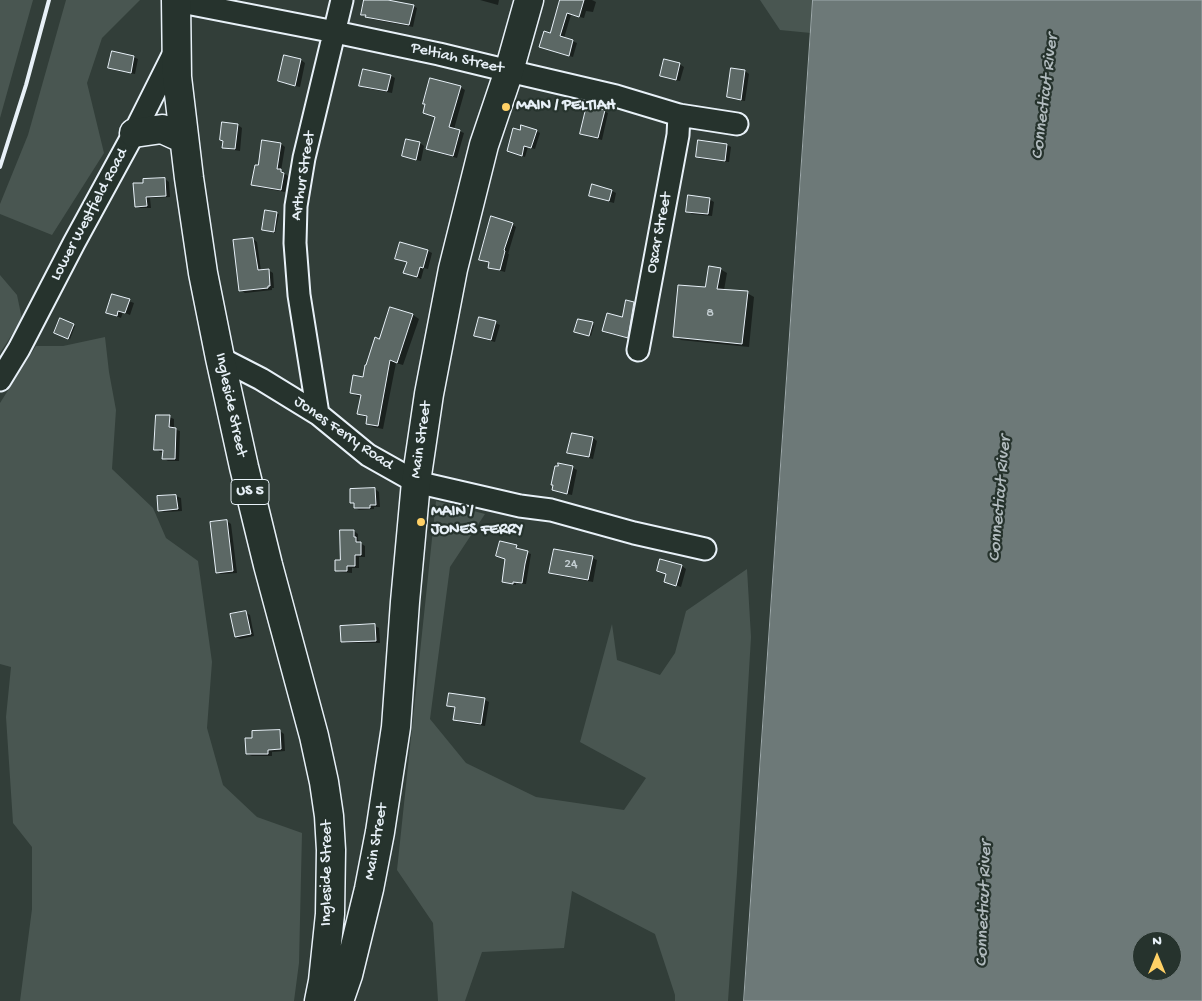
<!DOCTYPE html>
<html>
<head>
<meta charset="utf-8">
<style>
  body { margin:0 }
  #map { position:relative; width:1202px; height:1001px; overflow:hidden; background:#323e39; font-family:"Gochi Hand",sans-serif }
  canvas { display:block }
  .north { position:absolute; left:1132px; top:931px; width:50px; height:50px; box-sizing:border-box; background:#26332d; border:1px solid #747f7e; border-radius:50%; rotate:0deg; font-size:14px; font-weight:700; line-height:20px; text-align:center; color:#e8f1f8 }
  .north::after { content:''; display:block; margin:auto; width:18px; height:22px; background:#ffd166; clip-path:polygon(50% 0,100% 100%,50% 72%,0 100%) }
</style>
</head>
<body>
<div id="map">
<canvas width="1202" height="1001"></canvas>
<div class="north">N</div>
</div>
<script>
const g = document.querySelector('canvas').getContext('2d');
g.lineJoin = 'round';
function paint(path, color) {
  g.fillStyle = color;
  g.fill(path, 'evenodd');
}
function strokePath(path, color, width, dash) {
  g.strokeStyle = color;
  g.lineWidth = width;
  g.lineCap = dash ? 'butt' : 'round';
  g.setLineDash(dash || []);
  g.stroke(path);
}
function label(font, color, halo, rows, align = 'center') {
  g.font = font + ' "Gochi Hand",sans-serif';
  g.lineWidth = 4.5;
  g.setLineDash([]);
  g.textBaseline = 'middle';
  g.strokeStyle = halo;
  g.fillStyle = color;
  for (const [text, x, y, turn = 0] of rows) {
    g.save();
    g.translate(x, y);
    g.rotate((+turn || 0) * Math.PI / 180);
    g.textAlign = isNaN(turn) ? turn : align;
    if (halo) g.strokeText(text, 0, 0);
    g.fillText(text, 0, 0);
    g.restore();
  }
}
const green = new Path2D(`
  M0 0H33L0 118Z
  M66 0H140L102 38 87 83 104 153 52 235 0 214V204L28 135Z
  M760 0H814L811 33 780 30Z
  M0 275 17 295 22 319 0 353Z
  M105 337 109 372 116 410 112 469 153 508 166 538 198 561 212 662 207 728 223 785 257 817 302 833 299 963 294 1001H20L32 909V847L13 823 6 717 11 667 0 664V403L36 346H63Z
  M436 501 485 514 450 567 430 719 466 763 536 797 624 810 646 778 580 742 612 624 617 660 660 675 675 653 686 611 747 569 751 637 737 873 728 1001H675V995L655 934 572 891 564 948 482 952 465 1001H438L433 923 397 870Z`);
const water = new Path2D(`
  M813 0H1202V1001H744ZM1142 941H1172V971H1142Z`);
const shadow = new Path2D(`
  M371 0H392L391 2 413 6 417 8 413 27 371 19 363 14Z
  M480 0H499L498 5Z
  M561 0H592L596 2 593 12 586 11 584 18 571 15 564 38 577 43 573 57 545 49 541 47 550 34Z
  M133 57 138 59 135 74 114 70 110 68Z
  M285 57 301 60 305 63 300 87 283 83 279 81Z
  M679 64 684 67 680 81 666 78 661 75Z
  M732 69 745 71 749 74 745 101 732 99 728 97Z
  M391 76 395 78 392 93 365 88 360 86Z
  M460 87 465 90 454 129 464 133 457 158 432 151 427 148 436 117 424 113Z
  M604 111 608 113 602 140 586 136 581 133Z
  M224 124 238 125 242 128 240 151 228 149 223 147Z
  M536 131 540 133 535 149 528 147 525 157 509 151Z
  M420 143 424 146 421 161 408 158 403 156Z
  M281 144 285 147 281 171 288 176 285 192 257 187 252 184 259 167Z
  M727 145 731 147 729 162 701 159 697 157Z
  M165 179 169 182 170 197 150 198 151 208H140L136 206 145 184Z
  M593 185 612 191 616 193 614 203 595 198 590 195Z
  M709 199 714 202 712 216 692 214 687 211Z
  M266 211 279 214 275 233 263 230Z
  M512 224 516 227 508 254H509L505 272 494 269 490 267 491 263 480 259Z
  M253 239 257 242 261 271 268 270 273 273 274 288H272V290L245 293 241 290Z
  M401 243 428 251 432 253 428 269 424 268 421 279 405 273 408 263 397 259Z
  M720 269 727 273 724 290 747 293 754 297 749 347 681 340 675 336Z
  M113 295 134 303 130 315 123 312 121 318 112 314Z
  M634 303 638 305 631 339 607 333 604 331 623 318Z
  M390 308 413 315 419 319 403 365 396 363 383 429 373 427 367 424 368 418 358 414 362 397 357 396 351 392 364 379 380 340Z
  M60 319 75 326 70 339 55 332Z
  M495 323 500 325 495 342 480 338 476 336Z
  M592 324 594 325 591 336 577 333Z
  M169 417 174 419V429L180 431 179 461H168L163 458 164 452H160L156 449Z
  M593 438 597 441 593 459 573 454 569 452Z
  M573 468 577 470 572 495 558 492 553 490Z
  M375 489 379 492 380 507H374V509L359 510 355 508V504L352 502Z
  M176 496 181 498 182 511 164 512 160 510 158 498Z
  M227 521 231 524 237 573 221 574 217 572Z
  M354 531 358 534V540L360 541V543L365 546V557H359V568H352V573L340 572 336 570 341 561Z
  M516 547 520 548 519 550 531 554 526 584 516 583V585L506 583 503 581Z
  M592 558 597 560 593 582 555 575 551 572Z
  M682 566 686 569 681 587 665 581 667 574 658 570Z
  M246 613 250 615 254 636 240 639 236 637Z
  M375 626 379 628 380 643H346L342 641Z
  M485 700 489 702 485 726 459 722 455 720 456 708 449 705Z
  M280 731 284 734 285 751 272 752V756H252L247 754Z`);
const building = new Path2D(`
  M364 0H388L414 5 409 25 365 17 366 15H361Z
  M560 0H584L579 17 567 13 560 36 573 40 569 56 539 47 544 31 550 33Z
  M112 51 134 56 131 73 108 68Z
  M284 55 301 59 295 86 278 81Z
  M664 59 680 63 676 80 660 76Z
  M731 68 745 70 741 100 727 97Z
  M363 69 391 75 387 91 359 86Z
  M430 78 461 86 449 127 460 130 453 156 426 149 435 117 423 113 425 104H423Z
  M587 105 605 110 598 138 580 134Z
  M222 122 238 124 235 149 222 148 223 141 220 140Z
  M521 125 537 130 531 148 524 146 522 156 507 151 513 128 520 130Z
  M406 139 420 142 416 160 402 156Z
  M262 140 281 143 277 169H281V172L284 173 281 190 251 185 255 165H258Z
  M698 140 727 144 725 161 696 157Z
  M165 178 166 196 146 197 147 206 135 207 133 183H143V179Z
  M592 184 612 190 609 201 589 196Z
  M688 195 710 198 708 214 686 212Z
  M265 210 277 212 274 232 262 230Z
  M491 216 513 223 504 250 505 251 500 270 488 268 489 262 479 260Z
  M253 238 258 270 269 269 270 286H268V288L239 291 233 240Z
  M400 242 428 250 423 268 420 267 417 277 403 273 407 262 395 259Z
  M709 266 721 268 717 289 748 291 742 344 673 337 678 285 705 287Z
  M112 294 130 299 125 313 118 311 117 316 106 313Z
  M626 300 634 302 628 338 602 331 607 313 622 317Z
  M390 307 413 314 397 363 390 360 378 426 366 424 367 416 357 414 361 395 350 393 353 375 363 377 365 365H366L375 337 379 339Z
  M479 317 496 321 491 340 474 336Z
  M60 318 74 324 68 339 54 333Z
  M578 319 593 322 589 336 574 332Z
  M156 415H170L169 427 176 428 175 459H162L163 450H154Z
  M572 433 593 437 589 457 567 453Z
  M558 463 573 466 567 494 552 490 553 485H551L555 466H558Z
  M375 488 376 505H370V508H354V503H350V489Z
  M176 495 178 509 158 511 157 496Z
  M227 520 233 571 216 573 210 522Z
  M340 530H354V537H356V542H361V555H355V566H347V571H335V560H340Z
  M500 541 517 545 516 548 528 551 525 564 522 583 513 582V584L502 582 505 559 496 556Z
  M554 549 593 556 588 580 549 573Z
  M660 559 682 565 676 586 664 582 666 574 657 571Z
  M246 611 251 634 235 637 230 614Z
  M375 624 376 641 341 642 340 626Z
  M449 693 485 698 481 724 453 720 455 707 447 706Z
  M280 730 281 749 268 750V754H246L245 738H252V731Z`);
const minor = new Path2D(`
  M176 1 335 32 439 54 509 71 616 96 679 115 737 124
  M638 350 678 135 679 115
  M220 358 261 379 318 414 368 455 416 482 520 506 551 510 634 533 705 549
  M0 380 19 349 74 243 134 133 176 49
  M318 414 299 295 295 243 296 206 304 158 342 0`);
const major = new Path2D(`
  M176 0 177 77 189 178 203 273 220 358 244 467 268 565 314 736 324 782 329 816 331 850 330 914 323 981 319 1001
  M134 133 162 129 184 139
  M339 1001 348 975 369 889 380 832 396 727 405 602 416 482 429 394 453 269 484 145 509 71 529 0`);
const rail = new Path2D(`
  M0 167 26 85 49 0`);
const markers = [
  [506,107,5,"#ffd166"],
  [421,522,5,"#ffd166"]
];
const numberNames = [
  ["8",710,314],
  ["24",571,565]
];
const shields = [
  [250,492,38]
];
const shieldNames = [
  ["US 5",250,492]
];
const streetNames = [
  ["Peltiah Street",457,59,13],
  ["Arthur Street",304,176,-81],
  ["Lower Westfield Road",90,215,-62],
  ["Oscar Street",660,233,-79],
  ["Ingleside Street",230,405,78],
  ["Jones Ferry Road",343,434,35],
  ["Main Street",422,440,-82],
  ["Main Street",377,842,-80],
  ["Ingleside Street",328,873,-90]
];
const poiNames = [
  ["MAIN / PELTIAH",516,107],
  ["MAIN /",431,513],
  ["JONES FERRY",431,531]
];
const waterNames = [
  ["Connecticut River",1046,97,-83],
  ["Connecticut River",1001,499,-85],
  ["Connecticut River",985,904,-88]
];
paint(green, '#495651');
paint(water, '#6d7978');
strokePath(water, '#9ea9ab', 1);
paint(shadow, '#0007');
paint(building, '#5c6865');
strokePath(building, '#e8f1f8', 1);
strokePath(minor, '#e8f1f8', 25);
strokePath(major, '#e8f1f8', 31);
strokePath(minor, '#26332d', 21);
strokePath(major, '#26332d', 28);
strokePath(rail, '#e8f1f8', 4);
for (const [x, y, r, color] of markers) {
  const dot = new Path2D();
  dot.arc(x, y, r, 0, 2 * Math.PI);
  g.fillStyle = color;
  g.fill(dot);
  strokePath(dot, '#26332d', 2);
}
label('14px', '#c5cfd3', null, numberNames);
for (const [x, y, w] of shields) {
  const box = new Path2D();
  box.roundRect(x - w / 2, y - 12.5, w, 25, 4);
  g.fillStyle = '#26332d';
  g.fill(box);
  strokePath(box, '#e8f1f8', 1);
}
label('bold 15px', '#e8f1f8', null, shieldNames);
label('16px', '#e8f1f8', '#26332d', streetNames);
label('bold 16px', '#e8f1f8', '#26332d', poiNames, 'left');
label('italic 18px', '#b1bbbe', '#26332d', waterNames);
</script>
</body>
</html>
